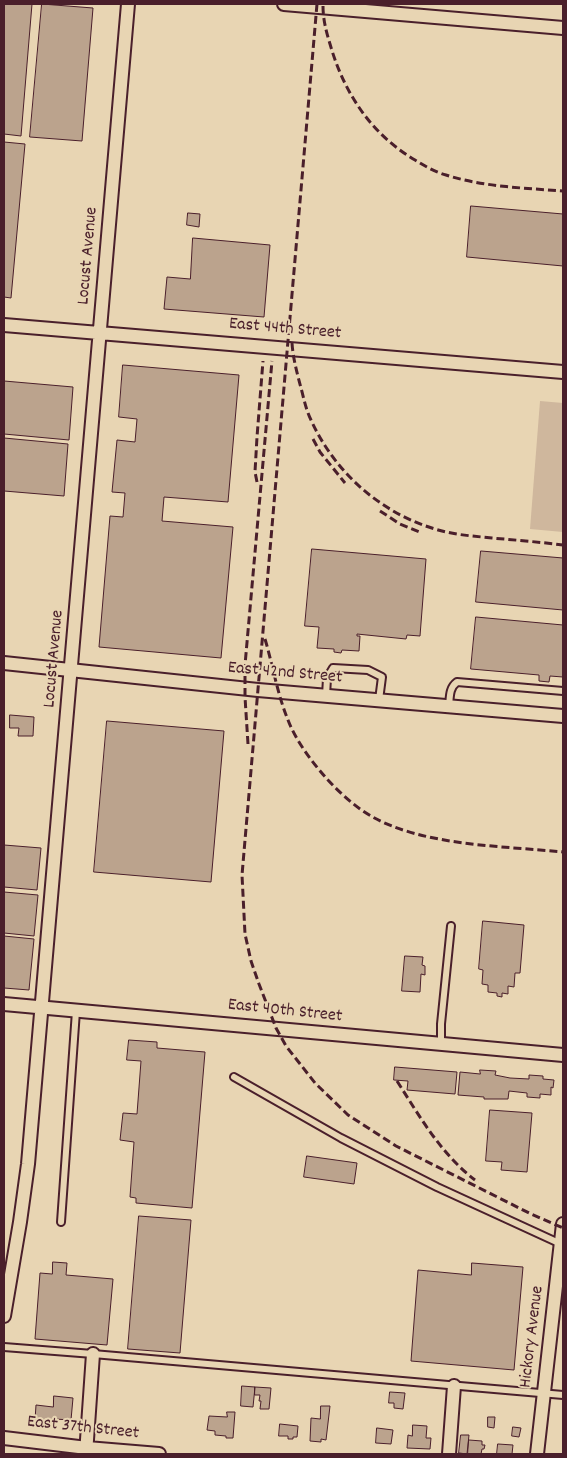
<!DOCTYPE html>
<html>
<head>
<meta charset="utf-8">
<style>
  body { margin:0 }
  #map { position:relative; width:567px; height:1458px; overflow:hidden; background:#e8d5b3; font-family:Dekko,sans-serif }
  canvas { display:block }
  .frame { position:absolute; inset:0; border:5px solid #4a1f2b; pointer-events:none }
</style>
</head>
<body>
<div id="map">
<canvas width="567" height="1458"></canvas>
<div class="frame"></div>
</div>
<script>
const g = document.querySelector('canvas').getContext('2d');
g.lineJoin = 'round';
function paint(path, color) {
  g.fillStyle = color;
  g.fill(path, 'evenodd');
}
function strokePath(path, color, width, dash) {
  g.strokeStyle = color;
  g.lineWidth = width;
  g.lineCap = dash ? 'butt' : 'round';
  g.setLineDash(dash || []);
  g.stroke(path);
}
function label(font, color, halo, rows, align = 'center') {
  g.font = font + ' Dekko,sans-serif';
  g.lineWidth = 4;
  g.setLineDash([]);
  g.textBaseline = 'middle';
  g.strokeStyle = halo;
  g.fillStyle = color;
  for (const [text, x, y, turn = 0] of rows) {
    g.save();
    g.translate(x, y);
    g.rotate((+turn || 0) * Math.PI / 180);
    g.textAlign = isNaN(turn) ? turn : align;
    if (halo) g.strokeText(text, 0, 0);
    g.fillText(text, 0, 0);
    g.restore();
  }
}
const green = new Path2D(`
  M540 401 563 403V532L530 529Z`);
const building = new Path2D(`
  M4 4H32L21 136 4 134Z
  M42 4 93 8 82 141 30 137Z
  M4 142 25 144 11 298 4 297Z
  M471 206 563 214V266L467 257Z
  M188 213 200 214 199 227 187 225Z
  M193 238 270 245 264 317 164 309 167 277 190 279Z
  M123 365 239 375 228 502 164 497 162 521 233 527 221 658 99 647 110 516 123 517 125 493 112 492 117 440 135 442 137 419 119 417Z
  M4 381 73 387 69 440 4 434Z
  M4 438 68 444 64 496 4 491Z
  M312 549 426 559 420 636 407 635 406 639 357 634V636H360L359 651 342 650 341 653 334 652V649L317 648 319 627 305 626Z
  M481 551 563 558V610L476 602Z
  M476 617 563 625V677L550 676 549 682 539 681V675L471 669Z
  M10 715 34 717 33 736H18L19 728H10Z
  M107 721 224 731 211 882 94 872Z
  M4 845 41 848 37 890 4 887Z
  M4 892 38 895 34 936 4 933Z
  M483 921 524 925 520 973H515L514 987 508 986V994L502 993V997L497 996V993L488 992V985L482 984 483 970 479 969Z
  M4 936 34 939 29 990 4 988Z
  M405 956 423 957 422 965 425 966V975L421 974 420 992 402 991Z
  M129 1040 157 1042V1048L205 1052 192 1208 136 1203V1198L130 1197 134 1142 120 1140 123 1113 137 1114 141 1061 127 1060Z
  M395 1067 457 1072 455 1094 407 1090 408 1081 394 1080Z
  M480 1070 496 1071 495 1075 510 1078 529 1079V1075L543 1076V1079L554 1080 553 1088 551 1087V1095L540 1094V1098L527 1097V1093L509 1091 508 1099H484V1097L458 1095 460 1072 480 1074Z
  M490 1110 532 1113 527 1172 501 1170 502 1162 486 1161Z
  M307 1156 357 1163 354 1184 304 1177Z
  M139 1216 191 1220 180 1353 128 1349Z
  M53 1262 67 1263 66 1275 113 1279 107 1345 35 1339 40 1273 52 1274Z
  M472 1263 523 1267 514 1370 411 1361 418 1270 471 1275Z
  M242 1386 255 1387 253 1407 241 1406Z
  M255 1387 271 1388 269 1409H260L261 1401H259L260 1395H255Z
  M390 1392 405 1393 403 1409 394 1408V1403H389Z
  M54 1396 73 1398 71 1420 54 1419V1422L35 1420 36 1405 53 1407Z
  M321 1406H330L326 1440 321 1439V1442L310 1441 311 1418 320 1419Z
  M227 1412H235L233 1438H226V1436L215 1435V1431L207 1430 209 1416 227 1417Z
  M488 1417H495L494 1428 488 1427Z
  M280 1424 298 1426 297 1437H293V1439H288V1436H279Z
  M413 1425 427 1426 426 1438H431L430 1449 407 1448 408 1435 412 1436Z
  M513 1427 521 1428 519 1437 512 1436Z
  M377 1428 393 1430 391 1444 376 1443Z
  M461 1435H469L467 1454 459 1453Z
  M469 1440 482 1441V1445H485L484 1449H482L481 1454H468Z
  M498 1444 513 1445 512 1454H497Z`);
const service = new Path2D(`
  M326 696 327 678 333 668 368 670 382 677 379 700
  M449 706C450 697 449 688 457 682L563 691
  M441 1044V1024L451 926
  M234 1077 341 1138 437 1187 561 1244
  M61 1222 76 1011
  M4 1347 93 1354 563 1395`);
const minor = new Path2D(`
  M284 4 563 28
  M4 325 563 372
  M4 663 258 690 563 716
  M4 1004 563 1055
  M4 1316 20 1222 28 1164 128 4
  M4 1438 87 1448 159 1454
  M86 1454 93 1354
  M449 1454 454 1386
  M537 1454 563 1224`);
const rail = new Path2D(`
  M317 4 242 875 245 934 251 961 259 984 276 1028 286 1046 315 1083 348 1115 396 1146 531 1214 563 1228
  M323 6C323 19 326 31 330 44 344 93 371 134 415 160 425 166 435 172 446 175 484 187 524 188 563 191
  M292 343C293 358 297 373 301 388 304 399 306 410 311 420 335 473 381 513 435 529 454 535 473 536 492 538 515 540 539 542 563 545
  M313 439 320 452 345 483
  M257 482 255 472 257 437 263 361
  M380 511 400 524 422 533
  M265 639C273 666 277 693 288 720 296 741 312 762 327 779 340 793 355 807 371 816 423 846 503 846 563 852
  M248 744 245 697V665L272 361
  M397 1081C420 1117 441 1154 475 1180`);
const streetNames = [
  ["Locust Avenue",89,256,-85],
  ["East 44th Street",285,330,5],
  ["Locust Avenue",55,659,-85],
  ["East 42nd Street",285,674,5],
  ["East 40th Street",285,1012,6],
  ["Hickory Avenue",533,1337,-83],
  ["East 37th Street",83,1429,6]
];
paint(green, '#cfb79d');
paint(building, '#bba38d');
strokePath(building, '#4a1f2b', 1);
strokePath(service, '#4a1f2b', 10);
strokePath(minor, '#4a1f2b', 16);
strokePath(service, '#e8d5b3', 6);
strokePath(minor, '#e8d5b3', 12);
strokePath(rail, '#4a1f2b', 3, [8, 4]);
label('18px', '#4a1f2b', '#e8d5b3', streetNames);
</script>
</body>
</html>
